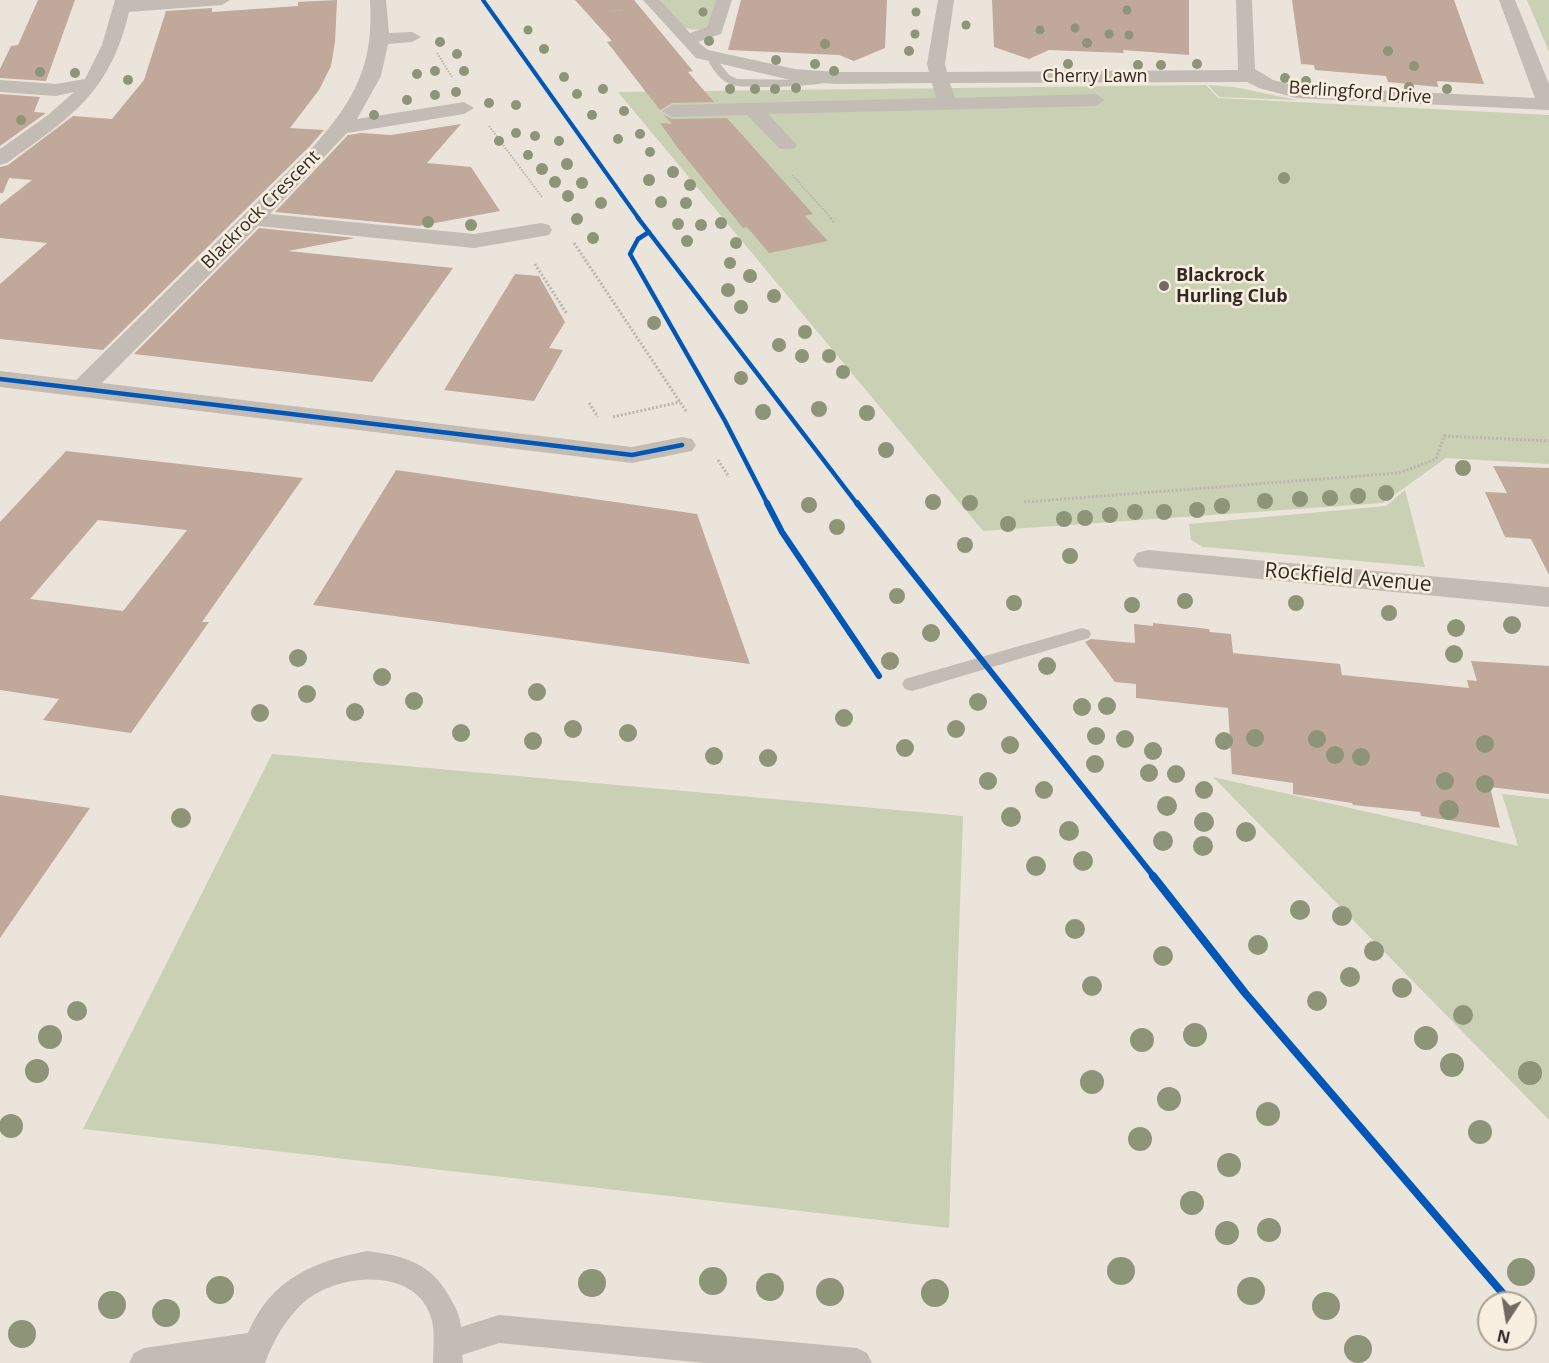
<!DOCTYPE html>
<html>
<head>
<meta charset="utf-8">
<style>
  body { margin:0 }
  #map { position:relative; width:1549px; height:1363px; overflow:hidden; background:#ebe4da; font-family:"Open Sans",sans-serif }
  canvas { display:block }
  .north { position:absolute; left:1477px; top:1291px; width:60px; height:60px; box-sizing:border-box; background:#f9efe0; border:2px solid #aaa095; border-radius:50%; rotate:192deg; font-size:16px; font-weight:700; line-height:24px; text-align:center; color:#332924 }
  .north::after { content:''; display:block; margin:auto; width:21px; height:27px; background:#736a64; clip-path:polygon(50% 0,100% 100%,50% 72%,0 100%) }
</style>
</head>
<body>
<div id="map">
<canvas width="1549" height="1363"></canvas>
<div class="north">N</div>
</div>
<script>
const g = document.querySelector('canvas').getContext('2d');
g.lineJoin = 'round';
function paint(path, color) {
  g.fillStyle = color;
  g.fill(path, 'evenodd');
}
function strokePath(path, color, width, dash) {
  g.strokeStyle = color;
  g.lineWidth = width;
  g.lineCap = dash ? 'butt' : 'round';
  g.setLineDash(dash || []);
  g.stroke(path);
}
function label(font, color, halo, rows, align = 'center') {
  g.font = font + ' "Open Sans",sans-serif';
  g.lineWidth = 5;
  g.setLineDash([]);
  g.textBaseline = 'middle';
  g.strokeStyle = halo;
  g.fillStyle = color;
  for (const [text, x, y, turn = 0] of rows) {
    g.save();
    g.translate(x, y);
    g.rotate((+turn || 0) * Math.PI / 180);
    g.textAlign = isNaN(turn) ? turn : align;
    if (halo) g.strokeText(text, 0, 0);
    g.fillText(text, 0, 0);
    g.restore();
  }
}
const green = new Path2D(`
  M660 0H717L709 27C682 37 676 19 660 0Z
  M1527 0H1549V52Z
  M1206 85 1218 98 1549 115V464L1446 458 1383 503 983 531 618 92Z
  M1208 85 1234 87 1297 100 1219 97Z
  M1405 490 1425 567 1216 548 1203 547 1191 540 1189 524 1386 506Z
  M272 754 963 816 949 1228 83 1129Z
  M1213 777 1518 846 1502 794 1549 799V1120Z`);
const building = new Path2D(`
  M38 0H75L46 81 0 78V69L11 46 18 45Z
  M337 0 335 42 331 66 319 90 290 128 324 130 310 146 103 350 0 339V284L47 243 0 238V205L32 180 9 178 3 193H0V167L8 165 73 116 112 119 144 80 166 11 212 8V12L298 6V2Z
  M575 0H634L693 71 688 72 714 102 672 103 660 110 607 42 612 41Z
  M741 0H887L885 48 854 61 839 55 728 50Z
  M992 0H1189V55L1123 50 1124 53 1049 50 1029 59 994 47Z
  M1292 0H1454L1484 84 1437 81 1438 87 1388 82 1386 76 1315 70 1314 65 1301 64Z
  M0 94 40 97 34 112 46 113 0 146Z
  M664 115 672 119 727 118 813 214 805 216 828 241 769 253 747 227 743 228 678 148 660 123 672 124Z
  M461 124 427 163 471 167 500 211 419 226 275 212 348 135 361 133 391 135Z
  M259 228 355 238 288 251 453 268 372 382 134 354Z
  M515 274 539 276 565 322 549 348 563 350 534 401 444 390Z
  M66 451 303 478 202 622H209L131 733 43 720 59 699 0 690V522ZM98 520 187 530 123 611 30 599Z
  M1493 466 1549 468V575L1531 539 1505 537 1485 492 1507 493Z
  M396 470 697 514 750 664 313 605Z
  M1153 623 1209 629 1210 632 1231 634 1233 653 1340 664 1342 675 1469 688 1467 680 1477 681 1471 661 1549 666V794L1490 787 1500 828 1421 816 1420 812 1353 805 1352 803 1293 794V783L1232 774 1228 708 1136 698V684L1115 682 1085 642 1091 639 1135 643 1134 624 1153 626Z
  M0 795 90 808 0 938Z`);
const pathFar1 = new Path2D(`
  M611 11 622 10
  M437 53 452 77
  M489 126 542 197
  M792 175 832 219`);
const path = new Path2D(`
  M830 218 834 222
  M574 243 686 411
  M535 264 567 314
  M589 403 598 417
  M613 417 680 402
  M718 460 729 477
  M1024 502 1399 473 1436 459 1444 436 1549 441`);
const service = new Path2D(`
  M710 61H718L729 75 737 79 806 80 836 75 842 78C830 87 747 89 732 85 721 81 715 72 709 63Z
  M1082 628 1089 630 1091 634 1089 638 912 691 905 689 902 684 905 679Z
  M367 1251C404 1256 430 1262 449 1296 455 1306 460 1315 461 1327L499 1315 857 1348 867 1353 872 1363H705L499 1343 462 1355 463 1363H433C433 1350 435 1334 432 1321 419 1266 339 1272 304 1302 285 1320 274 1339 265 1363H129L134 1353 144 1348 248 1333C271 1279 312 1262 367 1251Z`);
const minor = new Path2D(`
  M115 0H230L222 5 129 12C110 93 71 117 7 163L0 165V149L48 115 74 92 56 96 0 92V80L56 84 85 79 102 45Z
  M370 0H386L389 33 412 32 421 37 412 42 388 44 381 76 357 119 464 102 474 108 464 114 347 133 270 214 474 234 541 223 549 225 552 230 549 235 474 248 258 226 102 383 632 447 682 437 692 439 696 445 692 451 632 463 0 387V371L76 380 312 148C355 100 374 65 370 0Z
  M643 0H660L690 33 707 27 716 0H732L721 34 698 42 708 50 795 69 836 72H929L927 64 938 0H954L945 64 947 72 1238 70 1236 0H1252L1255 69 1273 80 1297 86 1535 98 1499 0H1515L1549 84V110L1296 98 1259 88 1247 82 950 83 955 98 1095 94 1105 100 1095 106 768 114 797 145 794 149H780L747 115 672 117 662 111 672 105 936 98 932 83 836 84 795 81 696 58Z
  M1148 550 1549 587V607L1137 567 1133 560 1137 553Z`);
const cyclewayFar3 = new Path2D(`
  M483 0 639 219`);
const cyclewayFar2 = new Path2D(`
  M638 218 858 505
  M649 232 638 239 630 254 725 421 768 505
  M0 379 632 455 682 445`);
const cyclewayFar1 = new Path2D(`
  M767 503 782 532 879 676
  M857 503 1155 878`);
const cycleway = new Path2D(`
  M1153 876 1245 993 1511 1303`);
const trees = [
  [1127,10,4.5],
  [703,12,4.5],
  [916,12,4.5],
  [966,25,4.5],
  [1075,28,4.5],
  [528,30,4.5],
  [1040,30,4.5],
  [915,34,4.5],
  [1109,34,4.5],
  [1129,35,4.5],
  [709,41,5],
  [440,42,5],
  [1087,43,5],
  [825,44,5],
  [544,49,5],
  [909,51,5],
  [1388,51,5],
  [457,54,5],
  [776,60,5],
  [815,64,5],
  [1068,64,5],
  [1197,64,5],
  [1138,65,5],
  [1161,65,5],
  [1414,66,5],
  [435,71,5],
  [464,71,5],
  [834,71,5],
  [40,72,5],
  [75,73,5],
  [417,74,5],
  [564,77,5],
  [1285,78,5],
  [128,80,5],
  [1306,81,5],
  [1409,87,5],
  [796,88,5],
  [603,89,5],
  [730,89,5],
  [755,89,5],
  [775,89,5],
  [1447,89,5],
  [456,92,5],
  [577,94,5],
  [435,95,5],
  [407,100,5],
  [489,103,5],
  [516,105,5],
  [624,111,5],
  [374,115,5],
  [592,115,5],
  [21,120,5],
  [516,133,5],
  [640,134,5],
  [535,136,5],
  [618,139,5],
  [499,141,5],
  [559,141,5],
  [650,152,5],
  [528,155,5],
  [567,164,6],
  [542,169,6],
  [673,172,6],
  [1284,178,6],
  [649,180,6],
  [555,182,6],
  [582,183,6],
  [690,185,6],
  [568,196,6],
  [661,202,6],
  [601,203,6],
  [686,203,6],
  [577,219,6],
  [428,222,6],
  [721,223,6],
  [678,224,6],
  [471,225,6],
  [701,225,6],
  [593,238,6],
  [687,241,6],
  [736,243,6],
  [730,263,6],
  [750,276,7],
  [728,290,7],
  [774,296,7],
  [741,307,7],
  [654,323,7],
  [805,332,7],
  [779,345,7],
  [802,356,7],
  [829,356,7],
  [843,372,7],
  [741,378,7],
  [819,409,8],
  [763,412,8],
  [867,413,8],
  [886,450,8],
  [1463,468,8],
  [1386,493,8],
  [1358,496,8],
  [1330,498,8],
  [1300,499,8],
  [1265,501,8],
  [933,502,8],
  [970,503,8],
  [809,505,8],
  [1222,506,8],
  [1197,510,8],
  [1135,512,8],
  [1164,512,8],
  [1110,515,8],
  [1085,518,8],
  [1064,519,8],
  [1008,524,8],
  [837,527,8],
  [965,545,8],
  [1070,556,8],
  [897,596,8],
  [1185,601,8],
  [1014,603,8],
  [1296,603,8],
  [1132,605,8],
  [1389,613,8],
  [1512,625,9],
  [1456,628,9],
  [931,633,9],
  [1454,654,9],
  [298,658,9],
  [890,661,9],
  [1047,666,9],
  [382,677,9],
  [537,692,9],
  [307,694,9],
  [414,701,9],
  [978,702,9],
  [1107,706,9],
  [1082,707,9],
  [355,712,9],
  [260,713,9],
  [844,718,9],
  [573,729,9],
  [956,729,9],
  [461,733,9],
  [628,733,9],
  [1096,736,9],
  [1255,738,9],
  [1125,739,9],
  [1317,739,9],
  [533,741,9],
  [1224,741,9],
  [1485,744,9],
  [1010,745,9],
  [905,748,9],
  [1153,751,9],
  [1335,755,9],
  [714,756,9],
  [1361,757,9],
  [768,758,9],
  [1095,764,9],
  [1149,773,9],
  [1176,774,9],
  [988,781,9],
  [1445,781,9],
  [1485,784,9],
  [1044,790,9],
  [1204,790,9],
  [1167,806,10],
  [1449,810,10],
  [1011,817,10],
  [181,818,10],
  [1204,822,10],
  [1069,831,10],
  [1246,832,10],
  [1163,841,10],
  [1203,846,10],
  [1083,861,10],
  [1036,866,10],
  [1300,910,10],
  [1342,916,10],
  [1075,929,10],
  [1258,945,10],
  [1374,951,10],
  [1163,956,10],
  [1350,977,10],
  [1092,986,10],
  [1402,988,10],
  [1317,1001,10],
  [77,1011,10],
  [1463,1015,10],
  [1195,1035,12],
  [50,1037,12],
  [1426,1038,12],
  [1142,1040,12],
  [1452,1065,12],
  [37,1071,12],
  [1530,1073,12],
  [1092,1082,12],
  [1169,1099,12],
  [1268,1114,12],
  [11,1126,12],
  [1480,1132,12],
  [1140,1139,12],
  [1229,1165,12],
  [1192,1203,12],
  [1269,1230,12],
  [1227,1233,12],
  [1121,1271,14],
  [1521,1272,14],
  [713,1281,14],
  [592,1283,14],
  [770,1287,14],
  [220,1290,14],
  [1251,1291,14],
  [830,1292,14],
  [935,1293,14],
  [112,1305,14],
  [1326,1306,14],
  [166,1313,14],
  [22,1334,14],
  [1358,1349,14]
];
const markers = [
  [1164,286,6,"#736a64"]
];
const farStreetnames = [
  ["Cherry Lawn",1095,77],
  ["Berlingford Drive",1360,93,4],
  ["Blackrock Crescent",261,210,-45]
];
const farPoinames = [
  ["Blackrock",1176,276],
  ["Hurling Club",1176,297]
];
const streetNames = [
  ["Rockfield Avenue",1348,578,5]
];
paint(green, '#cad0b4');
paint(building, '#c0a89b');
strokePath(pathFar1, '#bcb4ad', 2, [1.5, 1.5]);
strokePath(path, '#bcb4ad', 3, [2, 2]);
paint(service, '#c3bcb4');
paint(minor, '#c3bcb4');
strokePath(cyclewayFar3, '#0057b8', 4);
strokePath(cyclewayFar2, '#0057b8', 4.5);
strokePath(cyclewayFar1, '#0057b8', 6);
strokePath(cycleway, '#0057b8', 8);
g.fillStyle = '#8d9478';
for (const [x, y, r] of trees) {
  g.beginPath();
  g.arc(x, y, r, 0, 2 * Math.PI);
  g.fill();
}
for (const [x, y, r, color] of markers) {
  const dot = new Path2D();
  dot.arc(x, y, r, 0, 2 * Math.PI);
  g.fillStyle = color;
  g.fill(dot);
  strokePath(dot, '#f9efe0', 2);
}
label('18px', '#332924', '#f9efe0', farStreetnames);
label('bold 18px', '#332924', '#f9efe0', farPoinames, 'left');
label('21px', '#332924', '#f9efe0', streetNames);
</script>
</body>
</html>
